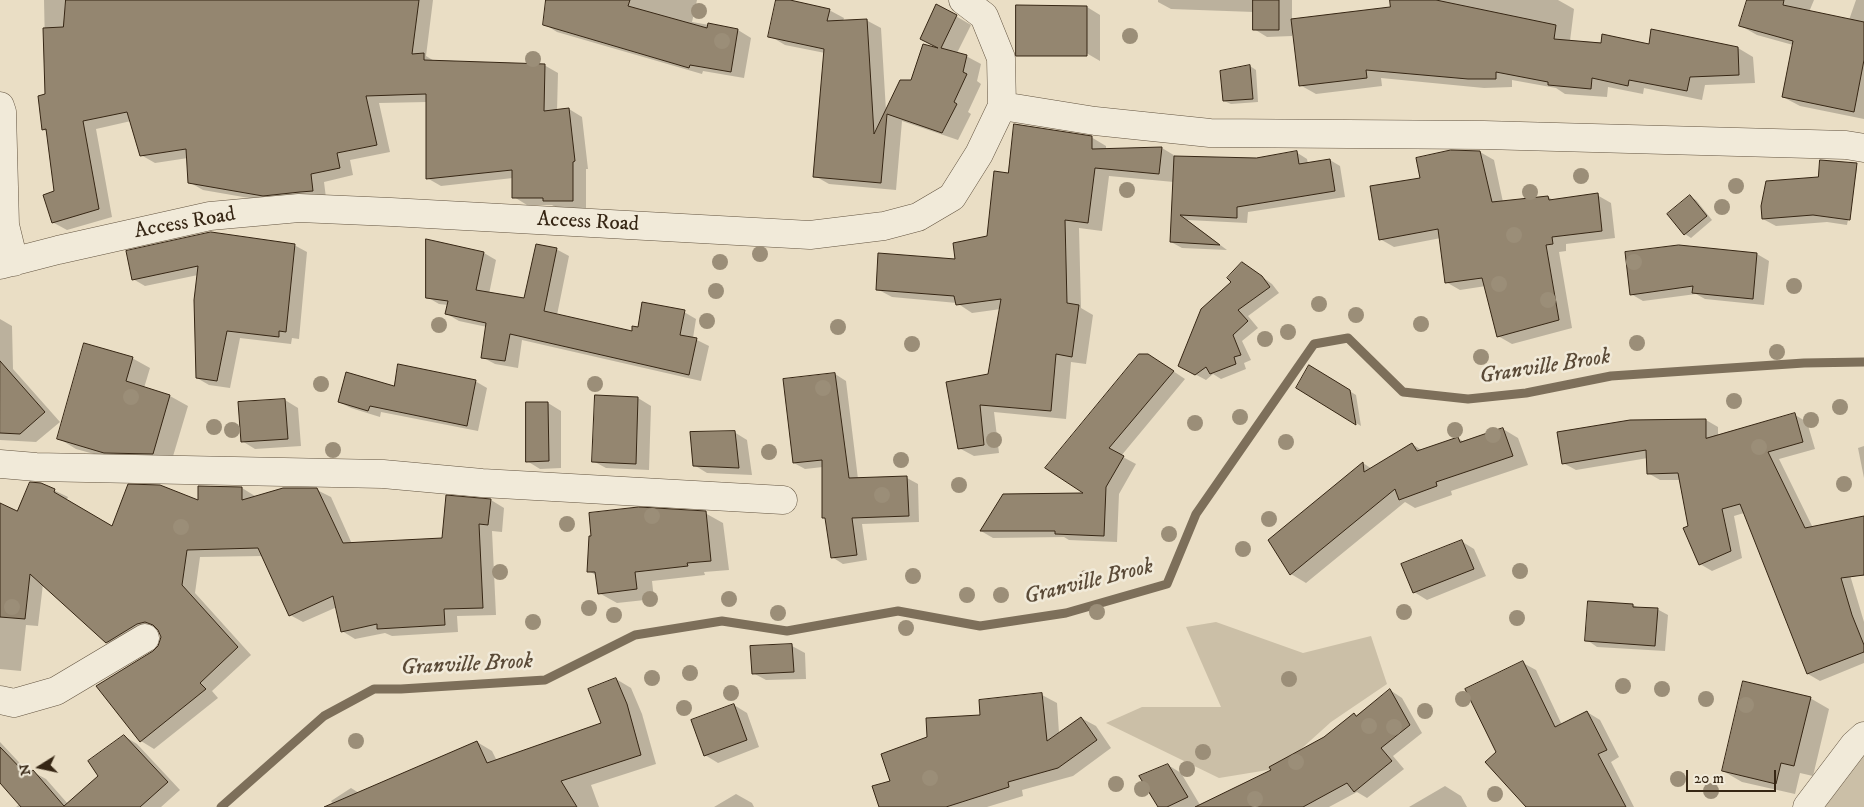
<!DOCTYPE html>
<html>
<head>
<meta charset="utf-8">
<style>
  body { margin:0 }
  #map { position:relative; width:1864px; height:807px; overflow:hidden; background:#eadec5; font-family:"IM FELL DW Pica",serif }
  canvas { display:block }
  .north { position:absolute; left:15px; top:742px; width:50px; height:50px; -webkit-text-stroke:4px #f1ead9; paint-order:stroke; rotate:260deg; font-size:14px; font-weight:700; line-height:20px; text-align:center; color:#362614 }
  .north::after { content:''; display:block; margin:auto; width:18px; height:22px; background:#362614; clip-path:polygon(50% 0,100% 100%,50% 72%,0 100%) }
  .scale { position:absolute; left:1686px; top:770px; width:90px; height:22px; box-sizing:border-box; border:2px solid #362614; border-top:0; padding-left:6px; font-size:15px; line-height:18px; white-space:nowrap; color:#362614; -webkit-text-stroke:4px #f1ead9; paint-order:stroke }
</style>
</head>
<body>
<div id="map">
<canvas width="1864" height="807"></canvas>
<div class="north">N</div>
<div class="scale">20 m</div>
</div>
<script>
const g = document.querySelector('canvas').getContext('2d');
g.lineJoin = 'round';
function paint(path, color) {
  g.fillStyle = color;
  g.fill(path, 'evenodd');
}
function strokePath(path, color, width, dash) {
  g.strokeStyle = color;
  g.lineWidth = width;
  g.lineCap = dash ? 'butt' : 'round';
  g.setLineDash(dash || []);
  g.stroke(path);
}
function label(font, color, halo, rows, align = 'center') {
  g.font = font + ' "IM FELL DW Pica",serif';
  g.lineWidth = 5;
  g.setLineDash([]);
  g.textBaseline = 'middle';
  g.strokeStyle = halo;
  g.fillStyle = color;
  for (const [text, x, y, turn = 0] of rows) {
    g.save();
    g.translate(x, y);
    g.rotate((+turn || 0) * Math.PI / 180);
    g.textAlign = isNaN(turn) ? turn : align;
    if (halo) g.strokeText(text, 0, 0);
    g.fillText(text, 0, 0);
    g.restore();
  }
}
const green = new Path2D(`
  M1216 622 1303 653 1371 636 1387 684 1331 722 1280 768 1219 778 1106 723 1142 707H1221L1186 627Z
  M1864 736V807H1807Z`);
const shadow = new Path2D(`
  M44 0H433L426 56 436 62 544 65 558 73 557 111 569 109 582 117 588 169H586V209L557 208 552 205H527L514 197 513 178 441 186 427 178V102L379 103 390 152 350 160 353 175 324 182 326 198 278 203 203 190 189 182 188 158 155 163 141 155 131 121 96 129 112 217 67 230 54 223 51 194 56 192 47 132 43 129 46 95Z
  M548 0H697L692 22 738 30 751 38 744 78 703 71 702 74 557 32 544 24Z
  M777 0 829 10 844 18 843 21 866 20 881 28 886 111 938 49 954 15 971 25 957 53 966 56 981 64 977 81 981 84 968 112 971 114 958 140 902 121 896 190 829 184 815 176 825 53 785 45 770 36Z
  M1158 0H1292V20L1391 8 1392 0H1558L1574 9 1570 41 1738 48 1753 57 1755 83 1705 85 1702 100 1644 88 1643 94 1608 87 1607 97 1565 94 1556 88 1512 80V87L1484 88 1381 78 1382 86 1316 94 1300 85 1294 30 1292 31V36L1267 37 1254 29V12L1171 9 1158 2Z
  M1748 0H1814L1809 12 1849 20 1856 0H1864V119L1800 106 1783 97 1793 45 1757 35 1741 26Z
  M1024 7H1087L1100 15V61L1088 54Z
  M1250 66 1256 70 1258 102 1231 104 1224 101Z
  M1091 137 1106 146V150L1162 148 1177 157 1256 159 1296 152 1307 159 1308 164 1330 160 1340 166 1345 197 1248 212 1247 223 1187 220 1227 250 1182 248 1171 242 1174 182 1109 176 1102 231 1079 228 1081 308 1093 315 1086 364 1071 362 1066 419 994 412 999 453 974 456 959 448 989 375 1001 309 972 313 957 303 892 297 877 289 956 260 988 237 1009 174Z
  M1480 152 1494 160 1503 202 1548 197 1553 200 1597 195 1611 203 1615 238 1566 244V251L1559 252 1572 328 1512 344 1498 336 1486 286 1460 290 1446 282 1441 238 1394 247 1380 239 1422 179Z
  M1821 161 1844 162 1857 169 1847 225 1827 222 1776 226 1763 219 1819 178Z
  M1690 197 1696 200 1712 220 1691 238 1685 234Z
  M294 245 307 252 299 339 292 338 291 344 240 338 230 388 209 385 197 378 198 275 145 286 133 279Z
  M1679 246 1757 254 1769 261 1764 305 1705 299 1696 294 1643 301 1631 294Z
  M556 249 569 256 557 315 633 332 684 312 696 319 693 338 709 346 701 381 522 340 518 368 495 364 482 357 487 327 459 321 447 314 448 305 439 304 427 297 484 253 496 260 489 294 525 299Z
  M1243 263 1272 284 1279 293 1248 316 1258 328 1242 341 1251 360 1244 363 1246 369 1221 379 1213 374 1206 380 1189 371Z
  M0 319 12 326 13 369 60 422 36 442 0 440Z
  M132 358 150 368 144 388 170 396 188 406 171 463 123 462 76 449 58 438Z
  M1161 363 1185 379 1121 456 1136 464 1119 494 1117 542 1069 540 1064 537 993 538 981 531 1087 495 1047 468Z
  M1310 367 1356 395 1361 426 1298 387Z
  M835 374 846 381 858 479 907 478 918 484 919 522 862 524 867 560 843 564 832 557 827 520 823 517V467L805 469 794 463Z
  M475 381 487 388 478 431 381 412 380 417 351 408 339 402 395 387Z
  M638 398 651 406 649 470 606 468 593 461Z
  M285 400 298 408 301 446 255 449 242 441 240 403Z
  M527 403H548L561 411V468L540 469 527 461Z
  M1795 415 1807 422 1815 449 1779 459 1813 528 1864 517V576L1850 575 1864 622V663L1820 681 1808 674 1744 513 1734 516 1742 558 1712 571 1700 564 1689 527 1681 480H1660L1648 473V458L1576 470 1563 463 1706 420 1718 427V436Z
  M1503 429 1518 438 1528 465 1451 491 1452 495 1415 508 1405 502 1306 583 1291 574 1363 463 1372 469 1412 444 1423 451 1458 438 1464 442Z
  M734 432 747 440 752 475 707 473 694 465Z
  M1864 446V478L1858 448Z
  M41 484 68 497 66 501 112 528 242 488 255 496V498L317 490 331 497 352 544 443 539 491 500 504 508 502 532 492 531 496 615 457 616 458 632 392 636 385 633 355 639 342 631 337 607 303 622 290 615 263 556 200 557 195 593 251 655 212 691 218 698 154 749 141 741 154 652 159 647 162 638 159 629 151 632 120 650 107 642 43 584 38 626 26 625 21 671 0 669V516L17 513Z
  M705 513 723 523 729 570 704 572 705 575 652 581 654 599 617 603 599 593 597 576 589 571Z
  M1461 541 1474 549 1486 576 1427 600 1414 592Z
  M1633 605 1639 608 1657 609 1668 615 1665 651 1597 647 1587 640Z
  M792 646 805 653 806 679 766 680 753 673Z
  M1523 663 1536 670 1562 725 1587 712 1600 720 1619 757 1611 762 1634 807H1563L1497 752Z
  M616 679 631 688 642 714 656 764 591 785 599 807H335L331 801 351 788 359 793 477 742 492 751 497 761 603 724Z
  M1390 690 1402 698 1422 733 1393 756 1404 769 1367 798 1357 792 1329 807H1207L1273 771 1324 738 1354 715 1357 716Z
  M1042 695 1057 703 1059 733 1081 718 1096 726 1111 748 1073 776 1022 790 1023 796 987 807H880L892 782 982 716Z
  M1810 698 1829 709 1813 776 1800 773 1795 794 1742 782 1723 771Z
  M734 705 747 713 759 747 718 763 705 755Z
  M124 736 137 744 180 790 161 807H16L20 804 0 781V742L30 774 33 772 46 779 68 804 100 776Z
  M1168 765 1181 773 1200 805 1195 807H1160Z
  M1445 786 1461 796 1467 807H1409Z
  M736 794 752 803 754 807H714Z`);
const stream = new Path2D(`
  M221 807 324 716 374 689H401L545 680 635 635 722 621 787 631 898 611 980 626 1066 613 1167 584 1196 514 1314 344 1348 338 1403 392 1468 399 1526 393 1611 376 1804 363 1864 362`);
const building = new Path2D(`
  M66 0H419L412 54 424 53V60L545 64 544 111 569 108 575 161 573 162V201H543V198H512V170L426 179V94L366 96 377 145 337 153 340 168 311 174 313 191 300 192 263 196 188 183 186 149 140 156 127 112 83 121 99 209 52 223 43 195 54 191 46 129 42 130 38 96 45 94 43 28 63 27Z
  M546 0H630L628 6 707 28 708 23 738 29 731 72 690 65 689 68 543 25Z
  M776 0H790L830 9 827 21 867 19 874 134 900 80H911L923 44 938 48 920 39 936 4 957 15 941 48 967 55 963 72 967 74 954 102 957 104 942 133 887 114 881 183 813 177 824 49 768 37Z
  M1253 0H1279V30H1253Z
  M1390 0H1436L1556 25 1554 39 1601 43 1602 34 1649 44 1651 29 1738 47 1739 75 1690 77 1687 91 1629 80 1628 86 1592 78 1591 89 1548 85V82L1496 72V79H1468L1366 70 1367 78 1299 86 1291 19 1390 7Z
  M1747 0H1784L1783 5 1864 22V60L1854 112 1782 97 1793 41 1739 26Z
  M1016 5 1087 6V56H1016Z
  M1250 65 1253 99 1223 101 1220 71Z
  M1014 124 1092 136V149L1162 147 1159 174 1095 168 1088 223 1065 220 1067 303 1079 305 1072 357 1056 354 1051 411 980 405 984 445 958 449 946 382 988 374 1001 299 956 305 954 296 876 290 878 253 955 259 953 243 987 236 994 171 1008 173Z
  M1451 150 1480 151 1492 202 1548 196 1549 200 1598 193 1602 231 1552 237 1553 244 1546 245 1559 320 1497 337 1482 278 1445 283 1438 229 1379 240 1370 186 1420 178 1416 158Z
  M1297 151 1299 164 1330 159 1335 191 1237 207V218L1180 215 1220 245 1170 242 1174 156 1256 158Z
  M1820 160 1857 163 1850 220 1813 215 1762 219 1761 206 1766 181 1818 177Z
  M1690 195 1707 216 1684 235 1667 214Z
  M211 232 295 244 286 332 279 331V337L227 331 217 381 196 378 194 300 198 266 132 280 126 251Z
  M426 239 484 252 476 290 524 298 536 244 557 248 544 311 632 331V326L638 327 642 302 685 310 680 335 697 338 689 375 510 334 505 361 481 358 486 323 445 314 448 301 426 298Z
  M1679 245 1757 253 1753 299 1692 293 1693 286 1630 295 1625 252Z
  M1242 262 1262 276 1270 287 1238 310 1248 321 1233 335 1241 355 1234 357 1236 364 1210 374 1206 367 1195 375 1178 366 1201 309 1231 282 1227 278Z
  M84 343 133 357 126 381 170 395 153 454 104 453 57 439Z
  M1139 354H1148L1174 371 1109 448 1124 456 1106 487 1104 536 1055 534V531H980L1003 494 1083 493 1045 468Z
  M0 361 45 412 20 434 0 433Z
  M398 364 476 380 467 426 370 406 368 411 338 402 346 372 394 386Z
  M1309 365 1350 390 1356 425 1296 388Z
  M835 373 849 478 907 476 909 516 852 518 857 555 831 558 825 518H822V460L793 463 783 379Z
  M595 395 638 397 636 464 592 462Z
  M285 399 288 439 241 442 238 402Z
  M526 402H548L549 461 526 462Z
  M1795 413 1803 442 1768 452 1805 528 1864 516V575L1841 578 1852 615 1864 645V652L1807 674 1740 504 1722 509 1731 551 1699 565 1683 528 1688 526 1678 473 1647 474 1646 450 1562 464 1557 432 1630 420 1706 419V438Z
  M1503 428 1513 456 1436 482 1437 486 1399 500 1395 489 1290 575 1268 540 1363 462 1364 472 1412 443 1417 451 1458 437 1460 442Z
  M735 431 739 468 693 466 690 432Z
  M30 482 41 483 55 489 54 492 112 526 128 484 160 485 198 500V486L242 487V500L283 488H317L343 543 442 538 446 495 491 499 488 525 479 524 483 608 444 609 445 625 377 629V624L341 632 333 596 289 616 258 548 187 550 182 585 238 647 200 683 206 689 140 742 96 686 153 651 158 646 161 637 158 630 153 625 145 622 137 624 106 643 30 574 25 619 0 617V503L17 511Z
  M639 507 706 511 711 561 687 563 688 566 635 572 637 589 598 594 595 572H587L589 536H591L589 513Z
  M1462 540 1474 569 1413 593 1401 564Z
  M1588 601 1633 604V607L1658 608 1655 646 1585 641Z
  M792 644 794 672 752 674 750 646Z
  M1523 661 1555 727 1587 711 1607 750 1598 754 1626 807H1526L1485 762 1496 752 1465 689Z
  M616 678 627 704 641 755 561 781 577 807H324L477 741 487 763 601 723 588 689Z
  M1743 681 1811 697 1794 766 1781 763 1776 784 1722 771Z
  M1390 689 1410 725 1381 748 1392 761 1354 792 1347 783 1303 807H1195L1271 770 1269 767 1324 737 1354 713 1356 716Z
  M1042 693 1047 741 1081 717 1097 740 1058 768 1008 782 1009 787 946 807H879L872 786 890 781 881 754 927 737 926 718 980 715 979 700Z
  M734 704 747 740 704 756 691 720Z
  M124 735 168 782 140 807H21L0 783V747L27 775 33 770 64 806 98 776 88 761Z
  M1168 764 1188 797 1167 807H1158L1139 776Z`);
const minor = new Path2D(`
  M0 106 2 112 5 225 14 262
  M1002 106 1095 121 1210 133 1484 135 1846 145 1864 148
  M0 265 58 250 210 216 299 208 391 212 810 235 884 226 918 217 952 197 979 154 1002 106 1001 58 984 16 963 0
  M0 464 36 467 383 474 482 483 783 500
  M0 700 14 703 56 691 145 638
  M1807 807 1854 745 1864 736`);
const trees = [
  [699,11],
  [1130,36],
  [722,41],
  [533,59],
  [1581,176],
  [1736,186],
  [1127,190],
  [1530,192],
  [1722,207],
  [1514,235],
  [760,254],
  [720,262],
  [1634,262],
  [1499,284],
  [1794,286],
  [716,291],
  [1548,300],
  [1319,304],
  [1356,315],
  [707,321],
  [1421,324],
  [439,325],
  [838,327],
  [1288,332],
  [1265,339],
  [1637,343],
  [912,344],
  [1777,352],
  [1481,357],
  [321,384],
  [595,384],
  [823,388],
  [131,397],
  [1734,401],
  [1840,407],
  [1240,417],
  [1811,420],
  [1195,423],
  [214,427],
  [232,430],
  [1455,430],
  [1493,435],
  [994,440],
  [1286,442],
  [1759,447],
  [333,450],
  [769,452],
  [901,460],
  [1844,484],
  [959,485],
  [882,495],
  [652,516],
  [1269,519],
  [567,524],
  [181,527],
  [1169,534],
  [1243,549],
  [1520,571],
  [500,572],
  [913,576],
  [1086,578],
  [967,595],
  [1001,595],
  [650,599],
  [729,599],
  [12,607],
  [589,608],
  [1097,612],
  [1404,612],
  [778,613],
  [614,615],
  [1517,618],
  [533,622],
  [906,628],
  [690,673],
  [652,678],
  [1289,679],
  [1623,686],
  [1662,689],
  [731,693],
  [1463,699],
  [1706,699],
  [1746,705],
  [684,708],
  [1425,711],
  [1369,726],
  [1394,727],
  [356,741],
  [1203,752],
  [1296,762],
  [1187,769],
  [930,778],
  [1678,779],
  [1116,784],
  [1142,789],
  [1711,791],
  [1495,794],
  [1255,799]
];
const streetNames = [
  ["Access Road",588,223,3],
  ["Access Road",185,224,-10]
];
const waterNames = [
  ["Granville Brook",1545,368,-9],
  ["Granville Brook",1089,583,-14],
  ["Granville Brook",467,666,-3]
];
paint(green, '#cbbfa7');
paint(shadow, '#0003');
strokePath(stream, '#7d6f5a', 9);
paint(building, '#948670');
strokePath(building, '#362614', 1);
strokePath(minor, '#635440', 29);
strokePath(minor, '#f1ead9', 28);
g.fillStyle = '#9b8e78';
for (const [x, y] of trees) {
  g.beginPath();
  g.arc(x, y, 8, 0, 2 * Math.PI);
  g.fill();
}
label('21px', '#362614', '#f1ead9', streetNames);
label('italic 22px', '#5a4a37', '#f1ead9', waterNames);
</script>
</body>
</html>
